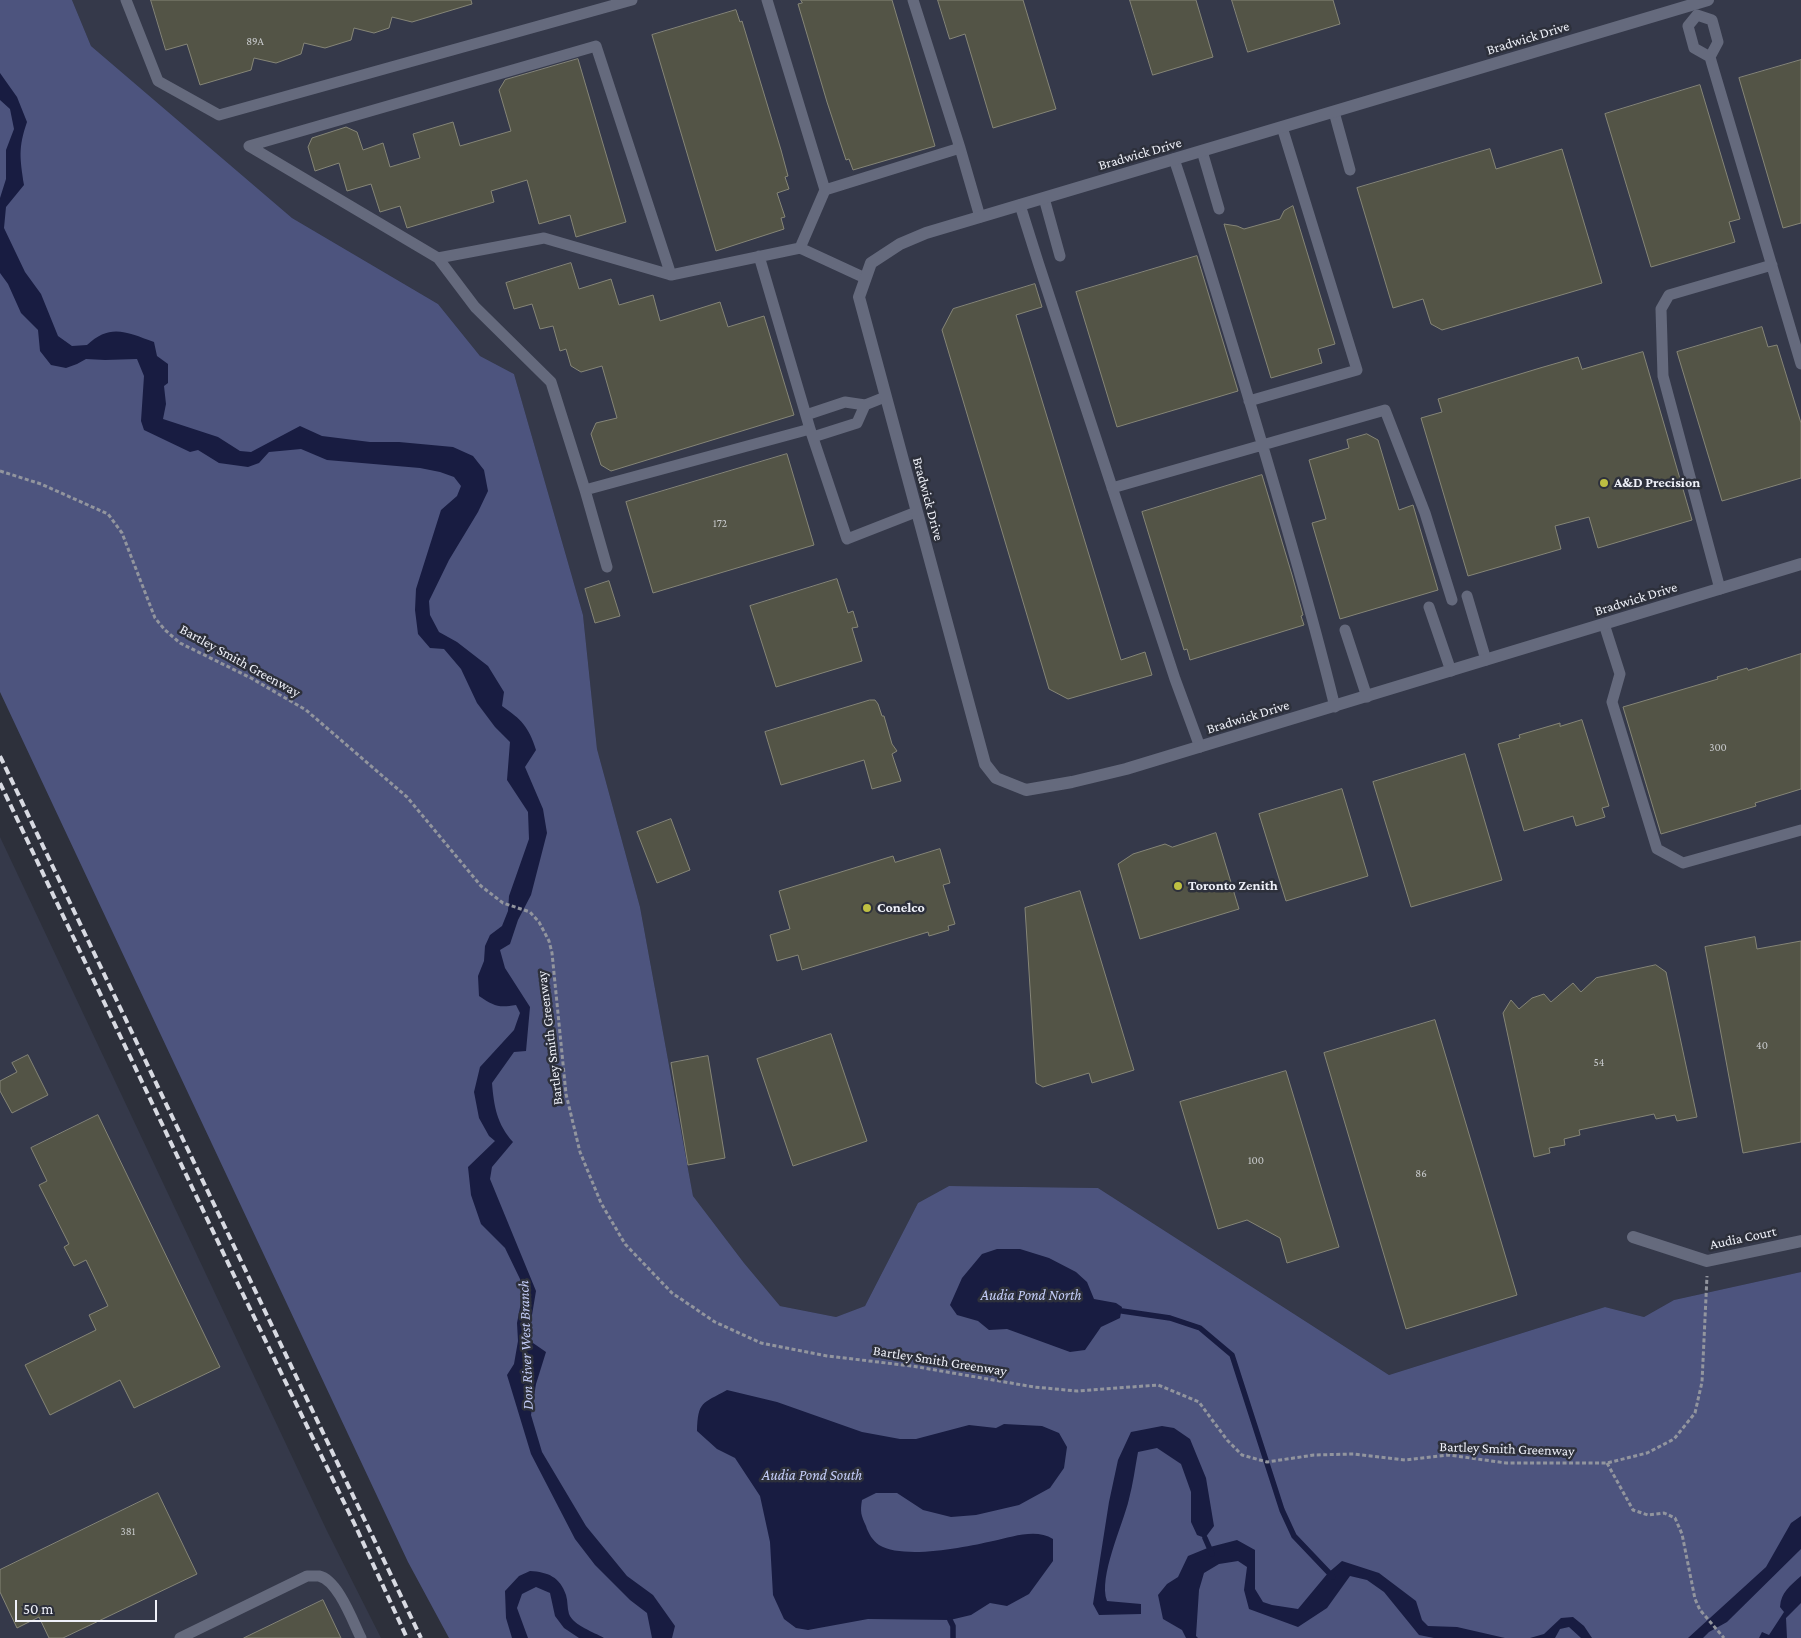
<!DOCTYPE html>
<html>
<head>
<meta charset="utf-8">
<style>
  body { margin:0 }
  #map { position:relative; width:1801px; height:1638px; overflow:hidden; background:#2d303b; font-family:"Crimson Pro",serif }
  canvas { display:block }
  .scale { position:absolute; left:15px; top:1600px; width:142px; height:22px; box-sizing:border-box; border:2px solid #eff1f9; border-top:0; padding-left:6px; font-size:15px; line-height:18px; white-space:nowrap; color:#eff1f9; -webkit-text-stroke:4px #2d303b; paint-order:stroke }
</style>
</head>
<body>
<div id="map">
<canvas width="1801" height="1638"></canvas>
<div class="scale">50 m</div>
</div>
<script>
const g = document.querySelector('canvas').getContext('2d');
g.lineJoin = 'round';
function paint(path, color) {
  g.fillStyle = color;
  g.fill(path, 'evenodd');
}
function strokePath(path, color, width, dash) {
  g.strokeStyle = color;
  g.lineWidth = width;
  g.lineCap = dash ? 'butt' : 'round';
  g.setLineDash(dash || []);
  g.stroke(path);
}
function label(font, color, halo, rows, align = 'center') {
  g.font = font + ' "Crimson Pro",serif';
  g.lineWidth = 5;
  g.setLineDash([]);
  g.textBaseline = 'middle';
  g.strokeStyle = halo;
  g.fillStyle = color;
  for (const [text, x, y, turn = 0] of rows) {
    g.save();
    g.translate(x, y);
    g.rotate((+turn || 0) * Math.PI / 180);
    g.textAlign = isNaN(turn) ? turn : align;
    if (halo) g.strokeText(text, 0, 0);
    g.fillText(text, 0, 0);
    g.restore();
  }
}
const built = new Path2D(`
  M72 0H1801V1272L1674 1300 1644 1317 1605 1307 1389 1375 1098 1188 949 1186 918 1203 865 1306 836 1317 780 1306 744 1263 693 1196 640 907 597 749 583 615 514 374 480 356 438 304 292 218 91 46Z
  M0 837 327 1531 381 1638H0Z`);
const green = new Path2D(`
  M0 0H72L91 46 292 218 438 304 480 356 514 374 583 615 597 749 640 907 693 1196 744 1263 780 1306 836 1317 865 1306 918 1203 949 1186 1098 1188 1389 1375 1605 1307 1644 1317 1674 1300 1801 1272V1638H449L408 1562 0 692Z`);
const water = new Path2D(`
  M0 73 17 97 27 122C18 148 20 158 24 185L6 207 4 228 25 272 41 294 58 336 72 346 87 345C110 323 127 332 154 342L157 356 168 364V383L164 386 166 404 163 419 218 437 240 451 251 452 300 426 322 436 370 442H399L453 447 473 456 484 470 488 491 478 512 449 560 429 601 430 615 439 632 457 642 488 666 504 692 502 706C521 719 529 727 536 750L525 767 543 809 547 833 531 895 518 920 510 944 500 950 505 968 530 1007 526 1051 514 1052 492 1083C494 1107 497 1124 513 1142L492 1167 490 1179 536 1291 532 1315 526 1328 533 1343 546 1352 536 1384 531 1415 542 1452 586 1526 627 1576 653 1595 675 1626 672 1638H652L647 1613 630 1600 595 1565 575 1539 531 1454 507 1375 514 1364 518 1341 517 1323 523 1292 520 1279 505 1248 481 1224 471 1195 468 1167 495 1141 489 1136 479 1118 474 1092 480 1067 514 1030 520 1013 516 1005C498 1008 494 1006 479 996L478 976 484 961 485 946 490 935 502 926 508 911 509 896 529 839 528 812 507 780 510 742 495 727 477 703 461 669 444 649 430 648 418 634 415 610 416 589 441 510 457 496 461 486 454 477 440 472 420 468 327 460 301 449 269 452 259 463 248 467 219 463 198 450 190 452 144 430 141 421 144 376 137 359 105 360 86 359 77 364 66 368 51 365 40 351 38 330 21 313 8 284 0 273V198L6 179V150L14 129 10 109 0 100Z
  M997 1249H1020L1049 1258 1076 1272 1087 1282 1094 1299 1116 1303 1122 1307 1120 1318 1101 1327 1085 1350 1070 1352 1007 1329 989 1330 978 1321 957 1315 950 1305 962 1278 982 1254Z
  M727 1390 777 1402 862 1432 900 1439H916L969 1425 996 1428 1004 1424 1042 1426 1059 1433 1067 1447 1064 1468 1050 1488 1019 1505 976 1515 951 1517 923 1510 897 1493H876L862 1500C860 1512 861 1515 866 1526 868 1533 873 1541 879 1545 904 1560 966 1547 993 1541 1012 1537 1036 1528 1053 1539V1561L1029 1594 1007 1606 990 1603 971 1615 950 1620 868 1619 808 1630 796 1628 784 1619 773 1595 770 1542 760 1496 735 1458 717 1449 697 1431C698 1401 702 1404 727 1390Z
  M1162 1426 1174 1428 1190 1439 1206 1478 1214 1526 1205 1538 1197 1535 1191 1522V1492L1181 1464 1157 1448 1138 1452C1135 1468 1133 1484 1129 1499 1123 1525 1098 1577 1107 1601L1141 1604V1614L1099 1615 1093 1604 1109 1502 1118 1460 1131 1432Z
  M1801 1516V1549L1727 1622 1709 1632 1703 1638H1688L1766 1567 1791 1523Z
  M1237 1540 1255 1550V1589L1263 1602 1272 1605 1298 1609 1328 1573 1342 1561 1379 1573 1416 1601 1422 1620 1428 1626 1457 1627 1505 1638H1434L1419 1635 1384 1592 1367 1580 1350 1576 1327 1608 1298 1627 1249 1609 1244 1590 1247 1567 1238 1561 1219 1564 1204 1573 1199 1590 1196 1636 1198 1638H1186L1182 1630 1163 1619 1158 1595 1167 1584 1178 1577 1188 1556 1210 1547Z
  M530 1571C548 1572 560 1577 566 1595 568 1601 567 1608 569 1614 574 1626 594 1632 604 1638H579L564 1628 555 1616 550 1593 536 1587 522 1594 517 1608 528 1638H512L506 1618 505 1591 519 1576Z
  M1801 1576V1603L1786 1618 1787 1638H1759L1762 1632 1769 1635 1784 1612 1780 1607C1781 1592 1790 1586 1801 1576Z
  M1573 1617 1584 1626 1592 1638H1581L1569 1627 1560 1629 1555 1638H1530L1544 1634 1561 1618Z`);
const stream = new Path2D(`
  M1122 1311 1170 1318 1200 1328 1232 1355 1282 1510 1294 1536 1333 1577
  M1205 1538 1212 1554
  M950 1620 953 1626V1638`);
const building = new Path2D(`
  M151 0H471L472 4 412 22 392 17 389 28 374 33 354 28 351 40 325 48 304 43 301 54 276 63 254 58 251 70 200 85 187 44 166 50Z
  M801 0H892L935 146 853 170 849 159 846 160 827 102 798 4 802 3Z
  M938 0H1023L1056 109 993 128 965 34 950 39Z
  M1130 0H1196L1213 57 1153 75Z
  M1232 0H1333L1340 24 1248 52Z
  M736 10 740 22 742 21 781 150 788 176 785 177 789 189 777 193 785 217 781 218 784 229 716 251 652 35Z
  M578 59 626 222 576 237 570 215 539 224 527 180 491 191 494 202 407 228 400 206 380 212 371 184 347 191 339 163 315 171 308 147 312 138 346 127 357 132 363 150 383 143 390 167 420 158 413 134 453 122 460 146 511 131 499 90 505 80Z
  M1801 60V223L1783 228 1739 78Z
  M1700 85 1740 219 1729 222 1735 242 1651 267 1605 114Z
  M1490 149 1496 169 1562 149 1602 283 1442 330 1431 324 1423 299 1393 308 1357 188Z
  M1293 206 1335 344 1318 349 1322 363 1271 378 1224 224 1237 226 1244 229 1280 219 1284 211Z
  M1197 256 1238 391 1117 427 1076 292Z
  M571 263 579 289 611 279 619 305 653 295 660 321 720 302 728 327 764 316 794 415 611 471 601 465 591 434 596 423 617 418 602 366 581 372 571 366 566 349 560 351 553 326 540 329 532 304 514 309 506 283Z
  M1035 284 1042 307 1016 315 1121 660 1145 652 1152 675 1068 699 1049 689 942 330 953 309Z
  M1762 327 1768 347 1777 345 1801 423V478L1722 501 1677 352Z
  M1643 352 1692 520 1598 548 1589 517 1555 526 1561 549 1468 576 1421 418 1442 412 1438 399 1540 368 1578 357 1582 369Z
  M1367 434 1378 440 1399 510 1413 505 1438 590 1340 619 1312 523 1326 519 1309 460 1349 448 1347 440Z
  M787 454 814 545 653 593 626 502Z
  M1262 475 1292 575 1303 615 1301 616 1304 625 1190 660 1187 649 1184 650 1142 512Z
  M837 579 848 613 853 611 858 627 852 628 862 661 776 687 750 606Z
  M609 581 620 616 595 623 585 589Z
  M1801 654V789L1755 803 1756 806 1661 834 1623 707 1718 679 1717 677 1747 668 1748 670Z
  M870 700H875L878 704 882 716H884L892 744 897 751 892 754 901 781 872 789 864 760 781 785 765 732Z
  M1582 720 1609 806 1602 808 1605 817 1576 826 1573 816 1524 831 1498 744 1520 738 1519 735 1560 723V726Z
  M1465 754 1502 880 1411 907 1373 782Z
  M1342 789 1368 876 1286 901 1259 814Z
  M671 819 690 870 657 883 637 832Z
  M1216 833 1239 909 1140 939 1118 864 1133 854 1165 844 1172 847Z
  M940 849 950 883 943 885 955 924 948 926 949 930 929 936 928 932 802 970 798 955 777 961 770 935 790 929 779 891 893 856 895 862Z
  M1080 891 1134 1070 1092 1083 1089 1073 1043 1087 1036 1083 1025 908Z
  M1755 937 1757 949 1801 941V1142L1743 1153 1705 947Z
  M1656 965 1666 972 1697 1117 1677 1121 1675 1115 1656 1119 1654 1114 1579 1130 1580 1135 1564 1139 1565 1145 1549 1148 1550 1153 1534 1157 1503 1013 1511 1000 1519 1009 1532 998 1544 994 1551 1002 1573 983 1581 992 1596 978Z
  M1435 1020 1517 1295 1406 1329 1324 1053Z
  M831 1034 867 1141 793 1166 757 1059Z
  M28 1055 48 1095 12 1113 0 1091V1081L17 1072 12 1063Z
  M708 1056 725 1158 688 1165 671 1063Z
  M1286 1071 1339 1247 1287 1263 1280 1238 1247 1220 1218 1229 1180 1102Z
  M98 1115 220 1367 134 1408 120 1380 50 1415 25 1365 96 1330 89 1315 108 1306 86 1260 74 1266 64 1247 69 1244 39 1185 47 1181 31 1148Z
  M158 1493 197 1574 63 1638H49L39 1617 17 1628 0 1592V1570Z
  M323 1600 341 1638H244Z`);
const path = new Path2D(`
  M0 471 41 484 108 514 122 533 155 618 165 630 180 643 251 678 306 710 407 797 481 886 503 903 530 912 539 922 549 941 552 953 566 1094 580 1152 601 1203 625 1244 672 1293 715 1322 761 1343 827 1356 912 1366 1034 1387 1077 1391 1158 1385 1199 1402 1227 1440 1242 1455 1267 1462 1314 1455 1354 1454 1405 1460 1449 1455 1506 1463H1607L1647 1453 1674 1439 1695 1413 1702 1382 1707 1276
  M1607 1463 1633 1510 1648 1515 1664 1513 1675 1518 1682 1534 1695 1599 1700 1610 1724 1638`);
const lane = new Path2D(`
  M126 0 158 81 219 115 632 0
  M767 0 825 190 800 248
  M913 0 960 148
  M1697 15 1688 26 1694 48 1710 57 1712 64 1801 364
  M1697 15 1712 20 1718 42 1710 57
  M1334 112 1350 170
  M1202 151 1219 209
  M1174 159C1199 233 1221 308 1244 383 1276 490 1308 598 1335 707
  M825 190 960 148 980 217
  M1044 198 1060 256
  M1020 205 1038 262 1175 679 1200 747
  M438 258 475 307 551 382 585 490 810 429 759 256
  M671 275 544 238 438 258 249 146 596 46 671 275 800 248 865 278
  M1249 401 1357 370 1282 127
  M806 415 845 402 865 405 885 397
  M810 429 847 539 916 512
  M813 437 857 423 865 405
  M1112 488 1385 410 1425 513 1452 600
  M585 490 607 567
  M1720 589 1663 376 1661 309 1669 295 1772 265
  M1467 596 1486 660
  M1429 607 1451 671
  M1604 624 1620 674 1612 702 1657 849 1683 863 1801 830
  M1345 630 1367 697
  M180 1638 307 1576C311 1576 316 1576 319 1576 338 1580 353 1622 361 1638`);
const street = new Path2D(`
  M1708 0 926 233 900 244 871 263 859 297 985 764 996 778 1026 790 1072 782 1126 769 1801 564
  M1633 1237 1707 1261 1801 1241`);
const rail = new Path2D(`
  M0 756 421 1638
  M0 783 239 1286 355 1525 407 1638`);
const markers = [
  [1604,483,5,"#bebf42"],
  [1178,886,5,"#bebf42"],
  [867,908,5,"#bebf42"]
];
const numberNames = [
  ["89A",255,42],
  ["172",720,524],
  ["300",1718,748],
  ["40",1762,1046],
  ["54",1599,1063],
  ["100",1256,1161],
  ["86",1421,1174],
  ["381",128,1532]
];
const streetNames = [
  ["Bradwick Drive",1528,38,-17],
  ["Bradwick Drive",1140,154,-16],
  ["Bradwick Drive",928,499,75],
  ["Bradwick Drive",1636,599,-17],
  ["Bartley Smith Greenway",240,661,29],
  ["Bradwick Drive",1248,717,-17],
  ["Bartley Smith Greenway",550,1038,-97],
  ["Audia Court",1743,1238,-12],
  ["Bartley Smith Greenway",940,1361,9],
  ["Bartley Smith Greenway",1507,1449,2]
];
const poiNames = [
  ["A&D Precision",1614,483],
  ["Toronto Zenith",1188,886],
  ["Conelco",877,908]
];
const waterNames = [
  ["Audia Pond North",1031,1295],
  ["Don River West Branch",526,1345,-92],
  ["Audia Pond South",812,1475]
];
paint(built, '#35394a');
paint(green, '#4d547e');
paint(water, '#181c41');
strokePath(stream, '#181c41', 5.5);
paint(building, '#535446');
strokePath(building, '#858577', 1);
strokePath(path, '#92959e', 3, [4, 2.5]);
strokePath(lane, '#656a7d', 11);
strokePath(street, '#656a7d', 12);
strokePath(rail, '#d8dae2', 4, [8, 4]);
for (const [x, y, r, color] of markers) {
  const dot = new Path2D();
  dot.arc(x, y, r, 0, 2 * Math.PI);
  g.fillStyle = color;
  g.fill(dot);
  strokePath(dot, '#2d303b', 2);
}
label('11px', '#c8cacc', null, numberNames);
label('14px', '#eff1f9', '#2d303b', streetNames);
label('bold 14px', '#eff1f9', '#2d303b', poiNames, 'left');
label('italic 15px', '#c3ccf7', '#2d303b', waterNames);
</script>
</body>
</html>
